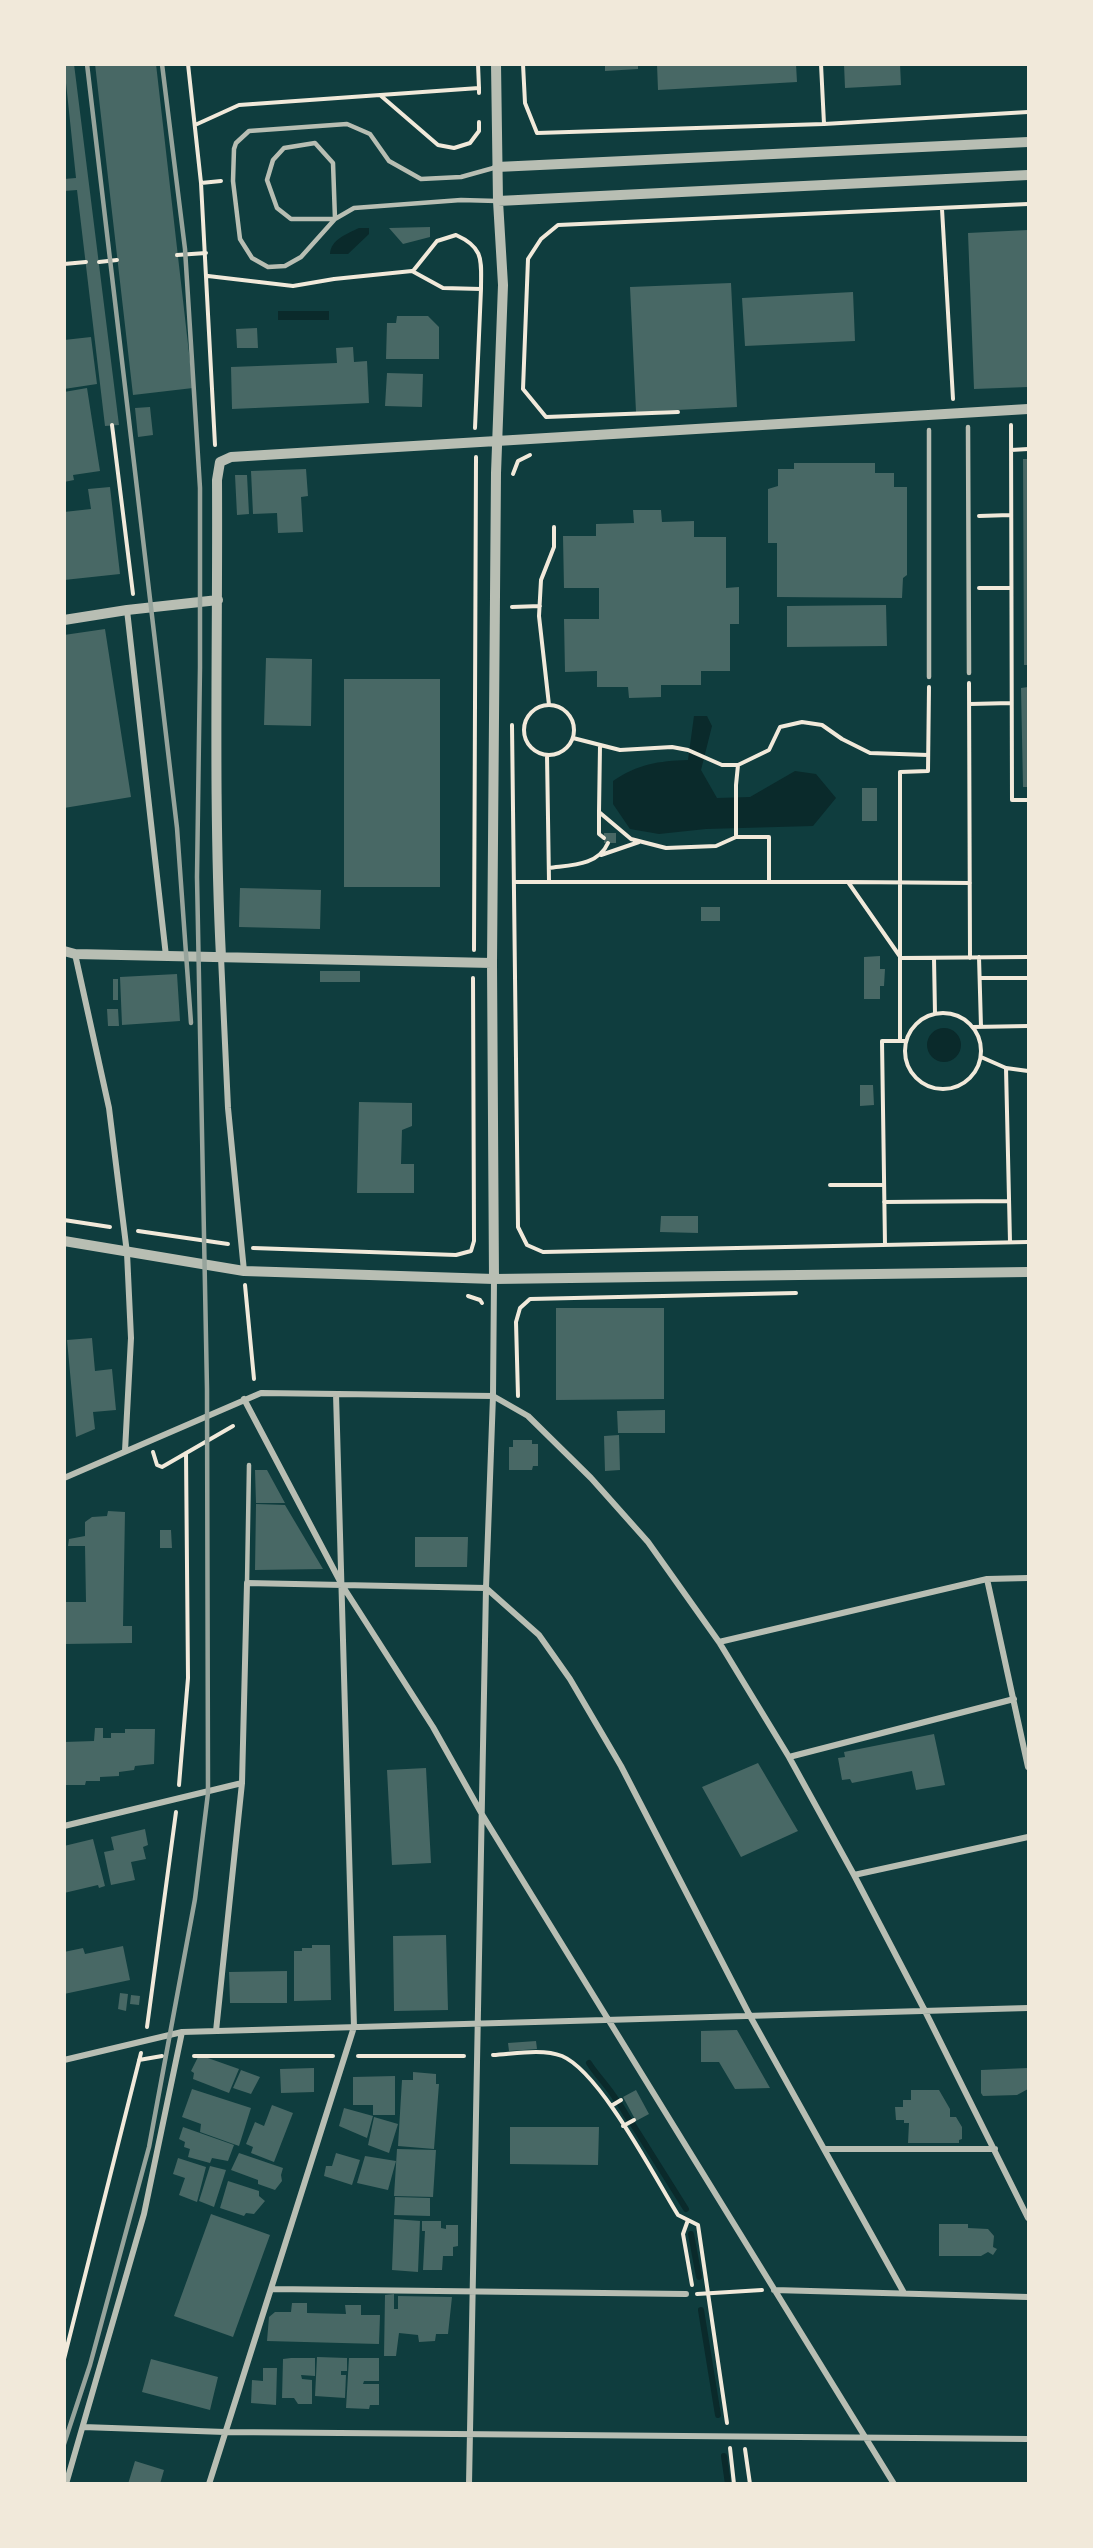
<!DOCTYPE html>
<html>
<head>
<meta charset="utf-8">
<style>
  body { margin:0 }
  #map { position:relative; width:1093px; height:2548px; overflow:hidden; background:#0f3d3e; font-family:Karla,sans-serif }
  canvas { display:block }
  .frame { position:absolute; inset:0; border:66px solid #f1e9da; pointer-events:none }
</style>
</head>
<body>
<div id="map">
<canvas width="1093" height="2548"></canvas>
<div class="frame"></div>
</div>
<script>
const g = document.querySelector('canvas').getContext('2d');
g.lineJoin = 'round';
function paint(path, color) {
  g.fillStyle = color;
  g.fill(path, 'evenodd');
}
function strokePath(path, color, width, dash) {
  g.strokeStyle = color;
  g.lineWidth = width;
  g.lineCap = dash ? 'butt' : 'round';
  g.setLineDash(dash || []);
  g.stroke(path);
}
const water = new Path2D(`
  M359 228H369V234L348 254H330C331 239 347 234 359 228Z
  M278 311H329V320H278Z
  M694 716H707L712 726 701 770 717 798 750 797 795 771 816 774 836 798 813 826 706 829 659 834 630 829 613 804V781C638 764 658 761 688 760Z
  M927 1045a17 17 0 1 1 34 0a17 17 0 1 1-34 0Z`);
const stream = new Path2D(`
  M589 2063C597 2076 609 2087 617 2101
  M619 2103 630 2121
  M632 2123 686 2209
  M691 2234 699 2277
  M701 2310 718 2415
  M724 2456 728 2484`);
const building = new Path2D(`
  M64 64H74L119 425 105 426 77 190 64 191V179L76 178Z
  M95 64H156L193 388 133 395Z
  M605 64H638V69L605 71Z
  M657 64H796L797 82 658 90Z
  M844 64H900L901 85 845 88Z
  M430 227V237L403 244 389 228Z
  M1028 230V387L974 389 968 233Z
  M731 283 737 407 636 412 630 287Z
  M853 292 855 341 745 346 742 298Z
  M397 316H428L439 327V359H386L387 323H396Z
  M257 328 258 348H237L236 329Z
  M91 337 97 384 64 389V340Z
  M353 347 354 362 367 361 369 403 232 409 231 367 337 363 336 348Z
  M387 373 423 374 422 407 385 406Z
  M87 388 100 471 73 475 74 480 64 482V392Z
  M150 407 153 435 138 437 135 408Z
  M1023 459H1028V665H1024Z
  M794 463H875V473H894V487H907V575L903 578 902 598 777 597V543H768V489L778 486V469H794Z
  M306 469 308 496 301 497 303 532 278 533 277 513 253 514 251 471Z
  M235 475H247L249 514 237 515Z
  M110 487 120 574 64 580V512L91 509 88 489Z
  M633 510H661L662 522 694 521V537H726V588L739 587V624H730V671H701V685H661V697L629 698 628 687H597V671L565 672 564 619H599V588H564L563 536H596V524L634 523Z
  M886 605 887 646 787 647V606Z
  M105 629 131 797 64 808V635Z
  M266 658 312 659 311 726 264 725Z
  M344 679H440V887H344Z
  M1028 687V787H1023L1021 688Z
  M862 788H877V821H862Z
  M604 833H616V843H604Z
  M240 888 321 890 320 929 239 927Z
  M701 907H720V921H701Z
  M880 956V969H885L884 986H880V999H864V957Z
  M320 971H360V982H320Z
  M177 974 180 1021 122 1025 120 977Z
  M113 979H118V1000H113Z
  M107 1009H118L119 1026H108Z
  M860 1085H873L874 1105 860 1106Z
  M359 1102 412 1103V1126L402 1130 401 1164H414V1193H357Z
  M661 1216H698V1233L660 1232Z
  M556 1308H664V1399L556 1400Z
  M92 1338 95 1371 112 1369 116 1410 93 1412 95 1429 76 1437 67 1340Z
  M665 1410V1433H618L617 1411Z
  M619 1435 620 1470 605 1471 604 1436Z
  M513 1440H532V1444H538V1466H533L532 1470H509V1447H513Z
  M255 1470H267L285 1503H256Z
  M256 1504 285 1505 323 1569 255 1570Z
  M108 1511 125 1512 123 1626H132V1643L64 1644V1602H86L85 1546H68L69 1539 85 1536V1522L92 1517 107 1516Z
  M160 1530H171L172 1548H160Z
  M415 1537H468L467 1567H415Z
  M95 1728H103V1738H111V1733H125V1729H155L154 1764 135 1766 134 1770 119 1772V1776L100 1777V1781H86L85 1785H64V1742L94 1741Z
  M934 1734 945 1785 916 1790 912 1771 852 1783 850 1779 842 1780 838 1758 845 1757 844 1752Z
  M758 1763 798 1831 741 1857 702 1787Z
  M426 1768 431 1863 392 1865 387 1770Z
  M145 1829 148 1845 143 1847 146 1859 131 1862 135 1880 111 1885 104 1852 114 1850 111 1837Z
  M93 1839 105 1886 99 1888 98 1885 64 1893V1846Z
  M446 1935 448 2010 394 2011 393 1936Z
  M312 1945H330L331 2000 294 2001V1951H302V1948H312Z
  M123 1946 130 1980 64 1994V1952L83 1948 85 1954Z
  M287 1971V2003H230L229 1972Z
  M120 1993 128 1994 126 2011 118 2009Z
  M131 1995 140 1996 139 2005 130 2004Z
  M737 2030 770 2088 735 2089 719 2062H701V2031Z
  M536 2041 537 2049 509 2051 508 2043Z
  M198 2057H205L239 2069 229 2093 193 2079 194 2073 191 2071Z
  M314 2068V2092L281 2093 280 2069Z
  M1028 2068V2089L1017 2095 983 2096 981 2093V2070Z
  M241 2070 260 2077 251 2094 233 2088Z
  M413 2072 436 2074V2084H439L434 2149 398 2146 402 2080H413Z
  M395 2076V2115H373V2105H353V2077Z
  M192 2089 251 2108 239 2146 200 2132 201 2124 182 2117Z
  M636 2090 649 2114 636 2121 623 2097Z
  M911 2090H939L950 2109V2117H956L962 2127V2139L959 2140V2143H908L909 2123H904V2120H896L895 2107H903V2100H911Z
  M272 2105 293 2113 274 2162 251 2153 253 2147 246 2144 255 2122 264 2126Z
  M344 2108 373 2116 367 2138 339 2126Z
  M374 2117 398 2124 389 2153 368 2145Z
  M183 2127 234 2145 228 2161 212 2158 210 2163 188 2157 190 2149 184 2147 185 2142 179 2139Z
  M510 2127H599L598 2165 510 2164Z
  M397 2149 436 2150 433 2197 394 2196Z
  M239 2153 283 2168 281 2175 282 2181 275 2190 258 2184V2180L231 2170Z
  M336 2153 360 2160 352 2185 324 2176 326 2166H332Z
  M365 2156 396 2161 388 2190 357 2183Z
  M178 2158 206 2167 197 2202 179 2195 185 2178 173 2174Z
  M210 2166 226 2170 214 2207 199 2201Z
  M228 2181 259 2191V2196L265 2201 254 2214 246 2213 244 2216 220 2208Z
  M395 2197 430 2198V2216L394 2215Z
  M211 2214 270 2235 233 2337 174 2316Z
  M394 2219 420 2221 418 2272 392 2270Z
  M422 2221H441V2228L446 2229V2225H458V2246L453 2247V2256H443L442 2270H423L425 2231H422Z
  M939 2224H968V2228L988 2229 994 2236 993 2247 997 2249 993 2255 988 2252 981 2256H939Z
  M394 2294V2309H398V2296L452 2297 448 2334H436L435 2341 419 2342 418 2335 399 2333 396 2356H384L385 2295Z
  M292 2303H307V2313L346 2314 345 2305H361V2315H380L379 2344 267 2341 269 2317 275 2312H291Z
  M317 2357 347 2358V2371H341V2375H346L345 2398 315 2396Z
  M291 2358H315V2376L301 2375 302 2379 312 2380V2404H298L294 2398H282L283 2359Z
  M349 2358H379V2381H364L363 2384H379V2405H370L369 2409 346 2408Z
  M151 2359 218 2377 210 2410 142 2392Z
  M263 2368H277L276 2405 251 2403 252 2380 263 2381Z
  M135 2461 164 2470 160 2484H128Z`);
const path = new Path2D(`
  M188 64 201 183 215 445
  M478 64 479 88
  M523 64 525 103 537 133 824 124 1028 112
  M821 64 824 124
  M380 95 438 145 454 148 470 143 479 131V122
  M195 125 239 105 479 88V93
  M201 183 221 181
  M942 209 953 399
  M177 255 206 253
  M99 262 117 260
  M64 264 86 262
  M413 271 437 241 456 235C485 248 481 261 481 289
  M208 276 293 286 334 279 412 271 443 288 481 289 475 428
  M678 412 546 417 523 389 528 259 541 239 558 225 1028 204
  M112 425 133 594
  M1011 425 1012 800H1028
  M1011 450 1028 449
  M513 474 518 461 530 455
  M979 516 1010 515
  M979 588H1010
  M512 607 540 606
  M969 683 970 958
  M970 704 1011 703
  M524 730a25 25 0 1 1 50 0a25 25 0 1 1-50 0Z
  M549 705 539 616 541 580 554 547V527
  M512 725 518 1227 527 1245 543 1252 1028 1242
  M573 738 620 750 672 747 688 750 722 765H738L769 750 780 727 802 722 822 725 842 739 870 753 928 755
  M600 746 599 812 631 839 666 848 716 846 736 837H769V882
  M547 755 549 881
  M599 812V834L604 838
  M736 837V785L738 765
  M601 855 639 842
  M549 868C570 865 598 866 608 843
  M515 882H848L901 958
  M849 882 970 883
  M474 950 476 457
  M979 957 981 1027
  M901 958 1028 957
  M934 958 935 1014
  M980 978H1028
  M905 1051a38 38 0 1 1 76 0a38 38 0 1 1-76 0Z
  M973 1027 1028 1026
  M900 1041V772L928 771 929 687
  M981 1057 1006 1068 1028 1071
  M1006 1068 1010 1242
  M830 1185H884
  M884 1202 1009 1201
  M64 1220 110 1227
  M138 1231 228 1244
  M885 1245 882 1041H906
  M253 1248 456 1255 471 1251 474 1241 473 978
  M245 1285 254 1379
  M468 1296 480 1300 482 1303
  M518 1396 516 1322 520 1308 530 1299 796 1293
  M153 1452 157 1465 162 1467 233 1426
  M179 1785 188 1678 186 1453
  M147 2027 176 1812
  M493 2055C513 2054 542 2048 562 2056 600 2072 654 2176 678 2215L698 2225 727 2423
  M194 2056H333
  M358 2056H464
  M139 2060 162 2056
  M611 2106 621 2100
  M623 2126 634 2120
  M688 2220 683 2234 692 2285
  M697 2294 762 2290
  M64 2359 141 2053
  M730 2448 734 2484
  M745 2449 750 2484`);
const service = new Path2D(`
  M315 143 333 163 335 219H291L277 208 267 180 273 160 284 148Z
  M497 201 461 200 354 208 335 219 301 257 285 266 268 267 252 258 240 239 233 181 234 149 236 143 249 131 347 124 370 134 389 161 421 179 461 177 497 167
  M968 427 969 673
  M929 430V677
  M247 1583 249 1465`);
const minor = new Path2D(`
  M127 610 166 956
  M75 954 109 1108 127 1253 131 1338 125 1451
  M221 957 228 1108 244 1271
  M244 1399 342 1585 433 1727 483 1816 894 2484
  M64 1478 261 1393 493 1396 528 1416 591 1478 648 1542 719 1642 789 1757 854 1875 925 2011 1028 2218
  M987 1579 1028 1767
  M719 1642 987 1579 1028 1578
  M789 1757 1014 1699
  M64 1826 242 1783
  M854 1875 1028 1837
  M216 2031 242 1783 247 1583 486 1588 539 1635 570 1679 621 1766 750 2016 904 2293
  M64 2060 182 2032 1028 2008
  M824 2149H995
  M272 2289 686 2294
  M774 2290 1028 2297
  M83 2427 225 2432 1028 2439
  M66 2484 144 2214 182 2032
  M209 2484 354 2027 336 1394
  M469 2484 486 1588 493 1396 494 1279`);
const tertiary = new Path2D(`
  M497 167 1028 142
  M498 201 1028 175
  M64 620 127 610 218 600
  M64 951 75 954 492 963
  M221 957C213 798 218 639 217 480L220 462 231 457 1028 409
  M64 1241 244 1271 494 1279 1028 1272
  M494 1279 492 963 496 473 503 285 498 201 496 64`);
const rail = new Path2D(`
  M87 64 177 828 191 1023
  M64 2444 90 2365 149 2147 195 1899 208 1793 207 1389 197 877 200 667V488L185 249 162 64`);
paint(water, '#0a2a2b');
strokePath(stream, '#0a2a2b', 6);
paint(building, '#486865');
strokePath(path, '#f1e9da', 4);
strokePath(service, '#b8beb3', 4.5);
strokePath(minor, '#b8beb3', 6);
strokePath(tertiary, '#b8beb3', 10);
strokePath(rail, '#97a49c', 4.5);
</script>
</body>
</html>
